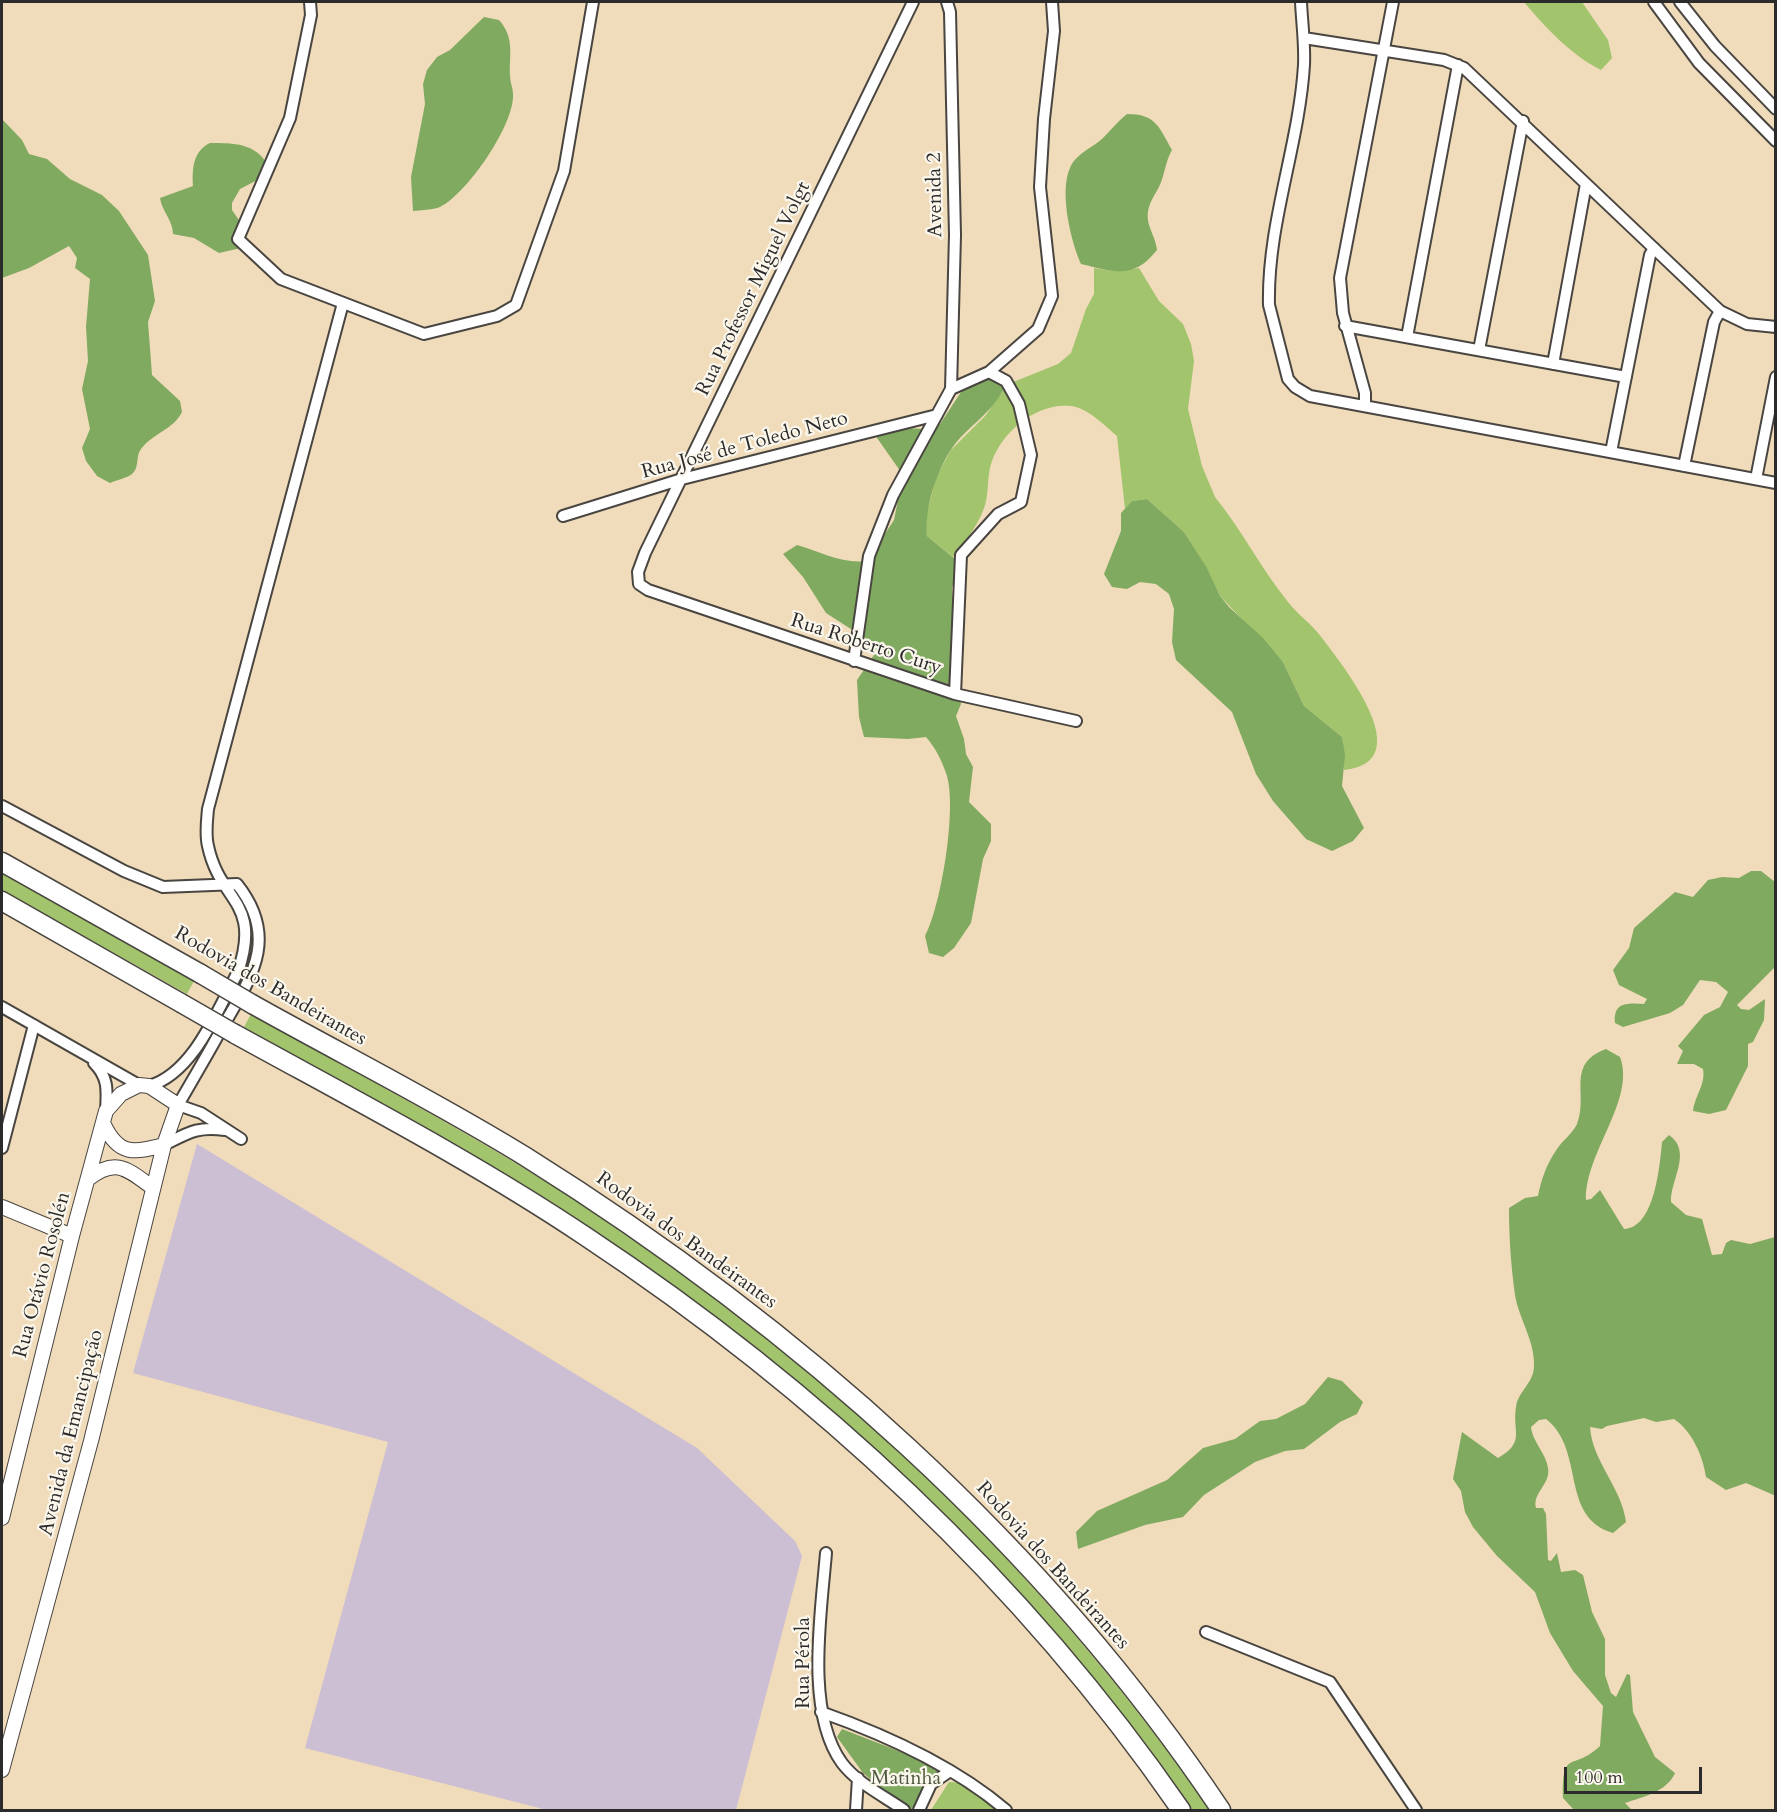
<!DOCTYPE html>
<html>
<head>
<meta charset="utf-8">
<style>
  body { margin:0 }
  #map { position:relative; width:1777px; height:1812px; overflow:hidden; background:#f0dbba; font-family:Cardo,serif }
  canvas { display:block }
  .frame { position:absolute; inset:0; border:3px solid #2b2b2b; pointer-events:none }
  .scale { position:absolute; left:1564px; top:1767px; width:138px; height:27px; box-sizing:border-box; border:3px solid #2b2b2b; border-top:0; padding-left:8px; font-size:18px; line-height:21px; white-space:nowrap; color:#2b2b2b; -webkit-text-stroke:4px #fbf7ec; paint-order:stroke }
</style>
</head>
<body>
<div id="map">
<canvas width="1777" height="1812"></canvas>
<div class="frame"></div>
<div class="scale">100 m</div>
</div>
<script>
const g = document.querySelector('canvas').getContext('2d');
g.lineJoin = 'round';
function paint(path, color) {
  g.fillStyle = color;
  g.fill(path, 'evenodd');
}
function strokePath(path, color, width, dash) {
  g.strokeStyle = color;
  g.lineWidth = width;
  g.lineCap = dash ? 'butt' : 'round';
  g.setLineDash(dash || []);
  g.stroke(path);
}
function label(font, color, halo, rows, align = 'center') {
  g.font = font + ' Cardo,serif';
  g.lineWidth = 4.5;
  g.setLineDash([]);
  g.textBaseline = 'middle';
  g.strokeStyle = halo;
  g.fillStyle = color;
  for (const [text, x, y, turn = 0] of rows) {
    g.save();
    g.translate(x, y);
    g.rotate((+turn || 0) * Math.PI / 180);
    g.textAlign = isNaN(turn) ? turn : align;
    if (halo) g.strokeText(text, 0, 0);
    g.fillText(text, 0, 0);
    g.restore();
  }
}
const industrial = new Path2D(`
  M197 1144 697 1448 795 1541 802 1556 736 1810H547L305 1748 388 1442 133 1373Z`);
const green = new Path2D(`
  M1524 2H1582L1608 40 1612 58 1601 70C1571 55 1546 28 1524 2Z
  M1094 268 1113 271 1139 268 1159 301 1183 324 1191 344 1194 361 1188 409 1202 466 1215 497C1242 530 1261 569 1288 602 1298 615 1313 625 1322 638 1343 666 1421 762 1344 770L1342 737 1304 706 1283 662 1220 596 1207 569 1184 532 1147 499 1132 501 1125 509 1117 436C1104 425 1088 408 1071 406 1037 402 1003 431 992 461 986 477 990 495 983 511 976 528 964 543 953 557L927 536 925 521 936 477 951 450 986 415 1003 390 1001 387 1058 364 1071 353 1086 309 1094 294Z
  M2 873 194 981 187 994 2 890Z
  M251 1014C374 1083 501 1149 618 1228 851 1386 1049 1579 1210 1810H1191L1173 1786C1078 1673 988 1553 879 1453 788 1369 690 1293 586 1226 475 1155 359 1092 244 1027Z
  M949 1782 963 1783 1000 1810H931Z`);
const forest = new Path2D(`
  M484 17 499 20C515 38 509 54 510 76 510 82 513 88 513 94 515 124 467 194 440 207 433 210 421 210 413 211L411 177 425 104 423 84 427 70 437 57 450 50Z
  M1127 114C1156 114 1159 127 1172 150 1167 159 1166 166 1163 176 1159 193 1146 201 1148 220 1149 229 1156 239 1157 250 1133 280 1115 272 1081 264 1071 242 1059 192 1070 168 1076 153 1093 148 1104 137 1112 129 1118 121 1127 114Z
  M2 119 22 140 29 154 47 159 70 179 102 195 119 211 148 255 155 301 148 322 152 375 180 401 182 412C173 430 153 433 141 449 135 457 140 467 132 474 127 478 116 480 110 483L97 476 86 461 82 448 90 429 82 389 88 361 86 327 90 279 75 268 77 258 69 246 29 268 2 278Z
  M210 143C234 143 255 143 268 165L263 177 240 189 232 203V210L241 223V248L219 253 194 238 173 234C173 220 162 212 160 198L193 186C192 169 193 151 210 143Z
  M996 377 1003 390C992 411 976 421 960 438 939 461 924 506 927 536L955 559 956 574 952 588 954 639 961 704 956 716 964 739 966 754 973 767 969 802 991 824V841L983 859 971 923 954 948 943 957 929 953 925 936C941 907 958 805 946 773 942 761 935 747 926 737L908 739 864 737 859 717 857 680 874 655 868 640 826 613 803 577 783 554 797 545C824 553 845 566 873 560L877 546 894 520 903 475 875 435 906 428 925 429 940 424 969 380Z
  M1147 499 1184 532 1207 568 1220 596 1229 607 1263 638 1283 662 1304 706 1342 737 1345 755 1342 786 1364 828 1353 841 1332 851 1306 839 1273 801 1256 774 1232 712 1176 660 1172 642 1174 609 1169 594 1156 584 1140 582 1127 589 1112 587 1104 574 1121 531V513L1132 501Z
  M1751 871H1761L1775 882V967L1737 1005 1741 1009 1749 1010 1765 999 1764 1020 1753 1042 1748 1044V1066L1726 1110 1709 1114 1693 1111C1695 1095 1706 1084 1703 1069L1694 1064H1677L1683 1051 1678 1046 1704 1015 1720 1007 1728 992 1716 982 1700 980 1683 1005 1670 1013 1623 1027 1615 1023C1613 1002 1627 1003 1644 1004L1647 999 1619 985 1613 970 1629 948 1634 928 1675 892 1693 897 1708 880 1722 877 1739 878Z
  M1606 1049 1620 1057C1636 1100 1585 1152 1586 1200L1591 1199 1600 1190 1624 1229C1655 1228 1660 1164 1662 1142L1669 1135C1693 1152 1670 1180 1671 1202L1686 1215 1702 1219 1712 1255 1722 1254 1726 1243 1731 1240 1750 1244 1775 1237 1776 1496 1746 1483 1726 1490 1706 1477C1703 1456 1692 1431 1674 1419L1656 1422 1644 1418 1607 1426 1602 1429 1590 1427C1592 1461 1622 1488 1626 1522L1613 1533C1559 1517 1586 1450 1546 1419L1539 1420 1531 1427C1532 1441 1546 1453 1548 1468 1551 1484 1532 1493 1536 1508H1543L1546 1514 1548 1560 1551 1561 1557 1553 1561 1572 1575 1570 1583 1575 1592 1612 1605 1639V1675L1611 1693 1616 1697 1627 1674 1630 1675 1633 1712 1655 1757 1675 1773C1667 1792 1642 1797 1625 1803L1632 1810H1574L1563 1798C1562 1747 1573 1772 1600 1746L1603 1706 1573 1671 1550 1633 1535 1592 1497 1556 1473 1527 1465 1512 1461 1491 1453 1479 1462 1432 1498 1458C1526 1442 1512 1432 1516 1407 1518 1391 1534 1383 1534 1366 1535 1341 1519 1319 1515 1295 1511 1267 1509 1237 1509 1208L1525 1198 1538 1196C1541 1180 1547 1163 1557 1149 1562 1141 1573 1133 1577 1124 1589 1095 1565 1064 1606 1049Z
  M1328 1377 1342 1381 1363 1402 1357 1414 1340 1422 1304 1449 1285 1451 1255 1462 1204 1495 1183 1517 1145 1525 1078 1549 1076 1532 1097 1511 1167 1480 1203 1448 1235 1439 1260 1421 1276 1419 1305 1404Z
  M842 1729 950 1771 931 1784 919 1810H907L863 1773 837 1737Z`);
const minor = new Path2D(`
  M310 2 311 15 290 118 238 239 281 279 424 334 497 316 516 305 564 171 593 2
  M913 2 645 553 638 572 639 584 648 590 955 694 1076 721
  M1301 2C1302 23 1305 44 1304 65 1299 146 1267 224 1269 305L1288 379 1295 387 1310 396 1776 483
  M1654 2 1699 63 1776 141
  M1680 2 1715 46 1776 109
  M1304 38 1444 60 1464 68 1720 311 1747 324 1776 327
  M1345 326 1626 377
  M1407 337 1458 65
  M1479 350 1523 121
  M1553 364 1586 184
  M989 372 1038 329 1052 296 1040 187 1044 119 1054 31 1052 2
  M951 389 989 372 1006 381 1019 404 1031 455 1021 502 998 514 961 555 955 694
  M1365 405V393L1343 313 1340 278 1393 2
  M1611 452 1650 255 1654 248
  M1684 466 1714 322 1720 311
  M1756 479 1776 377
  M563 516 682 479 937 415
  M854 661 869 556 893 495 951 389 955 235 950 12 947 2
  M2 806 124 871 163 887 237 884C280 938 251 978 222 1028 208 1054 193 1079 178 1105L201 1113 241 1139
  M2 1007 139 1085
  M94 1063C109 1078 107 1091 106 1111
  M149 1086C194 1073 217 1010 238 972 262 900 220 903 208 846 205 834 207 821 208 809L343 303
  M164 1145C188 1133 197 1126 225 1130
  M2 1148 34 1025
  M826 1553C821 1614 805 1712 842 1763 857 1783 884 1796 904 1810
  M1206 1632 1330 1682 1416 1810
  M821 1712C886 1735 953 1765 1006 1810
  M856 1810 858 1778
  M919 1810 931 1784 950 1771`);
const tertiary = new Path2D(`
  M104 1125C119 1156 134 1153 164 1145
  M88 1179C116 1157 127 1169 153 1188
  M2 1207 72 1236
  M2 1518 72 1236 106 1111 121 1094 139 1085 149 1086 178 1105 164 1145 91 1441 2 1770`);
const motorway = new Path2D(`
  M2 862 201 974
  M2 901 181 1003
  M252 1004C343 1055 437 1102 526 1157 796 1326 1043 1544 1221 1810
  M235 1034C353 1099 473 1161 585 1236 816 1389 1023 1581 1181 1810`);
const motorwayBridge = new Path2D(`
  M201 974 252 1004
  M181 1003 235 1034`);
const streetNames = [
  ["Avenida 2",936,195,-91],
  ["Rua Professor Miguel Volgt",754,289,-64],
  ["Rua José de Toledo Neto",745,446,-15],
  ["Rua Roberto Cury",866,645,18],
  ["Rodovia dos Bandeirantes",270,987,30],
  ["Rodovia dos Bandeirantes",686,1241,36],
  ["Rua Otávio Rosolén",43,1275,-75],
  ["Avenida da Emancipação",72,1433,-76],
  ["Rodovia dos Bandeirantes",1052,1566,48],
  ["Rua Pérola",804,1663,-90]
];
const parkNames = [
  ["Matinha",906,1779]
];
paint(industrial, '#ccbed3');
paint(green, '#a1c46d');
paint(forest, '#80aa60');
strokePath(minor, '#494540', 14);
strokePath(tertiary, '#494540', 16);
strokePath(motorway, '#494540', 21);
strokePath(minor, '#fff', 10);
strokePath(tertiary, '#fff', 14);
strokePath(motorway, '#fff', 18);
strokePath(motorwayBridge, '#494540', 21, []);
strokePath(motorwayBridge, '#fff', 18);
label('20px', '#2b2b2b', '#fbf7ec', streetNames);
label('20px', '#4e593f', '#fbf7ec', parkNames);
</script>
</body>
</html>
